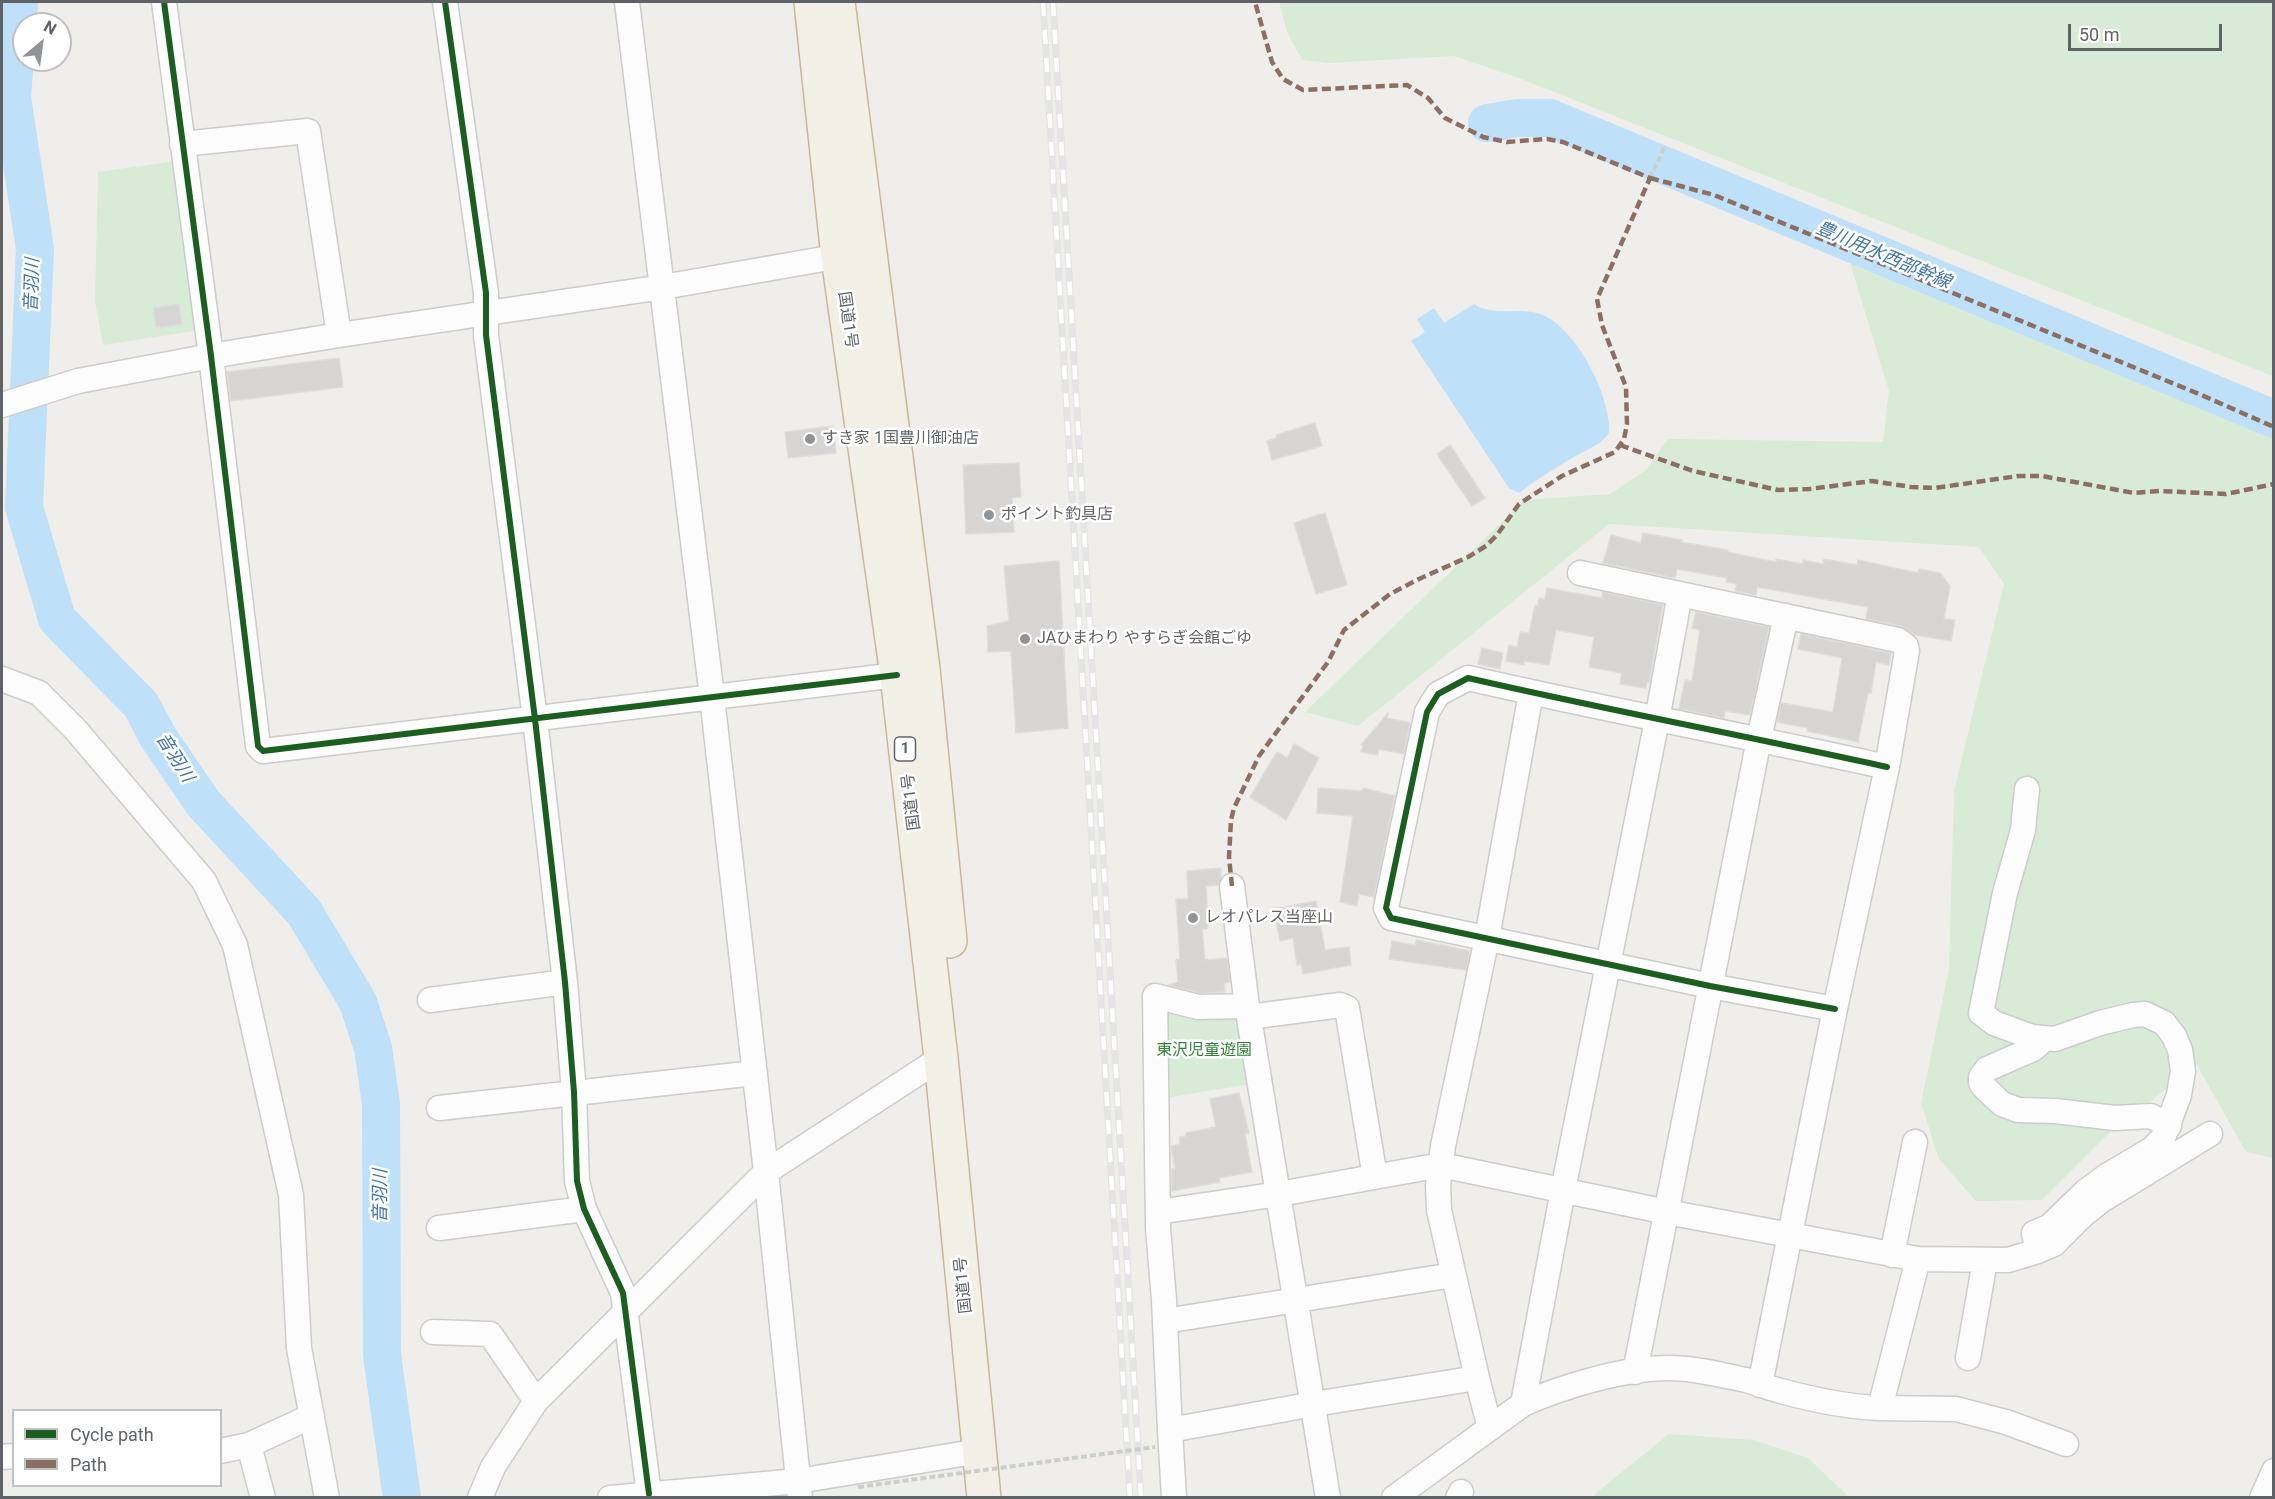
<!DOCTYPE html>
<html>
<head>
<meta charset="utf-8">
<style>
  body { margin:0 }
  #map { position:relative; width:2275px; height:1499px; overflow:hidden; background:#efeeea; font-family:Roboto,sans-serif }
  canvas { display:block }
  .frame { position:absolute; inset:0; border:3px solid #5f6368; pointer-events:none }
  .legend { position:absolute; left:12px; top:1409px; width:210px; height:78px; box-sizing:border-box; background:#fff; border:2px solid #bfc1c3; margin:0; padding:8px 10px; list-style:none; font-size:18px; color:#5f6368 }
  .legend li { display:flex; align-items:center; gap:12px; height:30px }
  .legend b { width:30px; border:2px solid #bfc1c3 }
  .north { position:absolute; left:12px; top:12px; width:60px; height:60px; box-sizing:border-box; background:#fff; border:2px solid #bfc1c3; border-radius:50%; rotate:29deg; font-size:16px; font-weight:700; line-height:24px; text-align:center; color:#5f6368 }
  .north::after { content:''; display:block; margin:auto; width:21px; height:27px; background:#919496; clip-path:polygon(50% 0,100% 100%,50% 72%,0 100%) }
  .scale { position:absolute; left:2068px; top:24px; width:154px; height:27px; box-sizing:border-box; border:3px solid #5f6368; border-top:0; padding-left:8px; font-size:18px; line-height:21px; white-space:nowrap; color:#5f6368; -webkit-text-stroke:4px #fff; paint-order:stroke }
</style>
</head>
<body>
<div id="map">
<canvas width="2275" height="1499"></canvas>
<div class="frame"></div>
<ul class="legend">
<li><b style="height:8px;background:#1b5e20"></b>Cycle path</li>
<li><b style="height:8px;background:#8d6e63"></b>Path</li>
</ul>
<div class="north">N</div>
<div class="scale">50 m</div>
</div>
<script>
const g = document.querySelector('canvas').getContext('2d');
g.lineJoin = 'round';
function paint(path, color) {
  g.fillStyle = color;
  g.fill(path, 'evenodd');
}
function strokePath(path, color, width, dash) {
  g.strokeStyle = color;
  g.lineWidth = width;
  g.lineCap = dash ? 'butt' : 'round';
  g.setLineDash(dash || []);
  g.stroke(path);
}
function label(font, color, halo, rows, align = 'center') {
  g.font = font + ' Roboto,"Noto Sans JP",sans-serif';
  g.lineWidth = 5;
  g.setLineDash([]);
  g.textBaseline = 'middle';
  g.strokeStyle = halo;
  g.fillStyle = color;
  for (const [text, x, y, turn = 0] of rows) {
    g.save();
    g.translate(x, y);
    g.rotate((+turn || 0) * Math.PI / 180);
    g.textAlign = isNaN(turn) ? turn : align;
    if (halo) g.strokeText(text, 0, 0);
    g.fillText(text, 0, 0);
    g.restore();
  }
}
const green = new Path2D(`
  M1279 2H2273V376L1516 77 1454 56 1329 63 1302 60 1287 32Z
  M177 161 200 330 103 345 95 302 98 172Z
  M1848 256 2273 417V1158L2246 1152 2197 1065 2106 1136 2042 1200 1976 1201 1939 1159 1921 1103 1949 969 1954 791 2004 584 1979 547 1609 524 1358 726 1305 712 1525 500 1610 494 1646 470 1668 439 1883 442 1889 391Z
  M1165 1000 1237 1011 1250 1084 1165 1098Z
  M1669 1434 1753 1440 1808 1458 1849 1497H1593L1596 1493Z`);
const water = new Path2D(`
  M1474 304C1495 318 1522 305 1545 316 1576 332 1604 385 1608 418 1609 424 1611 431 1607 436 1598 446 1584 451 1572 458 1554 469 1536 480 1519 493L1509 488 1411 341 1425 332 1417 319 1434 308 1444 323Z`);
const river = new Path2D(`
  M19 2 12 97 35 249 24 507 57 619 141 705 158 737 203 803 304 912 358 1002 373 1048 381 1104 382 1355 402 1498
  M1487 123 1518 118H1550L2274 419`);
const building = new Path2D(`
  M179 304 182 324 156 328 153 308Z
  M339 358 343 387 231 401 227 372Z
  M1315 423 1322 446 1272 460 1267 441 1277 438 1276 435Z
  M833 426 836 453 788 458 785 432Z
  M1450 445 1485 498 1472 506 1437 454Z
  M1019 463 1021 497 1012 498 1014 532 966 534 963 465Z
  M1325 513 1347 585 1316 594 1294 523Z
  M1643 533 1682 540 1681 542 1728 550 1727 552 1776 562V559L1803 564V560L1823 564 1824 559 1857 565 1858 560 1918 573 1919 569 1940 573 1950 586 1944 619 1955 620 1951 641 1915 635 1901 626 1866 619 1868 607 1757 587 1756 595 1735 591 1737 584 1726 582 1727 578 1677 569 1675 578 1603 563 1611 535 1641 543Z
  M1059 561 1068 728 1016 733 1011 651 988 652 987 626 1009 621 1004 566Z
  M1547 588 1602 598 1603 592 1663 605 1649 683 1647 682 1646 688 1620 684 1622 673 1589 667 1594 637 1556 630 1549 665 1524 661V665L1506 661 1509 645 1517 647 1520 632 1529 633 1535 605 1538 606 1539 598 1545 599Z
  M1696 612 1769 627 1750 715 1725 711 1724 718 1679 709 1685 680 1692 681 1700 630 1692 628Z
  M1801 634 1891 653 1889 665 1876 662 1871 693H1868L1858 742 1807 731 1808 728 1777 722 1781 703 1833 712 1842 658 1798 649Z
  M1482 648 1503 653 1500 669 1478 664Z
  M1388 713 1387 718 1410 723 1404 754 1379 749 1378 755 1361 752 1363 745H1361Z
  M1294 744 1319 758 1286 820 1250 797 1277 752 1287 758Z
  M1318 788 1362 791 1363 788 1395 796 1374 897 1359 894 1357 906 1340 902 1353 816 1317 813Z
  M1221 868V877L1218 885 1206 886 1208 928 1202 929 1205 960 1227 958 1230 982 1224 983 1225 992 1200 993 1168 985 1178 982 1176 960 1180 959 1176 899H1188L1187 871Z
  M1316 901 1325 950 1349 947 1351 965 1303 974 1301 964 1297 965 1293 938 1280 941 1274 909Z
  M1416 940 1470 951 1466 970 1389 959 1392 941 1415 945Z
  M1239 1093 1249 1133 1245 1134 1252 1172 1219 1178 1220 1182 1172 1191V1169H1175L1171 1146 1180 1144 1179 1137 1186 1136V1133L1216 1127 1210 1099Z`);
const path = new Path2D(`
  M1650 178 1664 148`);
const minor = new Path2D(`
  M164 2 211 356 258 746 263 751 897 675
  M445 2 486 293V335L535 719 565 982 574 1092 577 1181 584 1209 623 1293 649 1494
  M627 2 712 697 766 1172 800 1498
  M182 144 308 131 339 335
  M2 405 78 381 211 356 339 335 663 287 852 254
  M1580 573 1898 640 1906 646 1907 651 1887 767 1835 1009 1760 1385
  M2 679 39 693 75 729 204 881 235 945 291 1195 299 1348 327 1498
  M2027 789 2023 830 2005 893 1981 1013 1994 1023 2032 1037 2055 1039 2100 1023 2133 1015 2145 1014 2164 1023 2174 1036 2180 1050 2183 1071 2179 1095 2163 1138 2152 1149 2108 1175 2085 1192 2049 1227 2034 1233 2038 1251
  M1232 886 1247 1006 1328 1498
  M430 1000 565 982
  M1835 1009 1710 986 1391 918 1386 908 1427 712 1438 694 1468 678C1607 710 1747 736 1887 767
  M1249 1017 1340 1005 1347 1008 1375 1177
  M2041 1038 2039 1044 2033 1049 1987 1069 1981 1077V1083L1984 1087 2002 1104 2018 1110 2055 1111 2115 1118 2151 1116 2169 1126
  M439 1108 755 1073
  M1158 1212 1279 1194 1441 1165 1667 1212 1918 1259
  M439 1228 584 1209
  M1892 1255 1915 1142
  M1165 1321 1453 1275
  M433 1332 490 1334 536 1401
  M1968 1358 1985 1261
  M1635 1372 1759 739 1786 616
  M1523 1404 1563 1190 1657 720 1680 594
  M1880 1408 1956 1409 2006 1422 2066 1444
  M1490 1428 1477 1378 1439 1210 1438 1185 1443 1146 1487 938 1531 693
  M1170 1430 1164 1300 1158 1228 1155 996 1198 1007 1247 1006
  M249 1445 263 1498
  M220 1451 249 1445 312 1416
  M2 1457 14 1456
  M480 1498 493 1467 536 1401 766 1172 941 1058
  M610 1498 798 1481 980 1451
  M1174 1498 1170 1430 1314 1404 1477 1378
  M1394 1498 1523 1404C1564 1386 1624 1368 1669 1368 1694 1368 1722 1375 1746 1380 1758 1383 1769 1388 1781 1391 1814 1400 1846 1407 1880 1408L1918 1259 2008 1260 2038 1251 2054 1244 2082 1216 2102 1200 2210 1134
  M1458 1498 1461 1492
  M2262 1498 2274 1471`);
const trunk = new Path2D(`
  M811 2 838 257 897 675 941 1058 984 1498
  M838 2 923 669 950 941`);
const rail = new Path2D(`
  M1043 2 1130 1498
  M1053 2 1141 1498`);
const pathBridge = new Path2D(`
  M858 1487 1155 1447`);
const quiet = new Path2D(`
  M1650 178 1714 195 2199 394 2274 427
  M1620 445 1693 471 1778 490 1809 489 1872 481 1911 487 1935 488 2018 476H2042L2134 493 2159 491 2226 494 2274 484
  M1232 886 1229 857 1231 820 1234 808 1259 756 1328 662 1344 630 1390 594 1419 579 1468 557 1486 546 1497 535 1519 504 1562 476 1615 452 1624 439 1627 424 1626 387 1602 325 1597 299 1650 178 1563 142 1547 139 1507 142 1483 137 1445 118 1428 98 1407 85 1303 90 1283 79 1272 62 1255 2`);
const cycleway = new Path2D(`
  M164 2 211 356 258 746 263 751 897 675
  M445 2 486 293V335L535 719 565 982 574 1092 577 1181 584 1209 623 1293 649 1494
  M1835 1009 1710 986 1391 918 1386 908 1427 712 1438 694 1468 678C1607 710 1747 736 1887 767`);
const markers = [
  [810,439,6,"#919496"],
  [989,515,6,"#919496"],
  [1025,639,6,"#919496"],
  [1193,918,6,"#919496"]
];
const shields = [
  [905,749,21]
];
const shieldNames = [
  ["1",905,749]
];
const streetNames = [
  ["国道1号",847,320,82],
  ["国道1号",912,802,-97],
  ["国道1号",964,1285,-96]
];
const poiNames = [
  ["すき家 1国豊川御油店",822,439],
  ["ポイント釣具店",1001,515],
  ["JAひまわり やすらぎ会館ごゆ",1037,639],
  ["レオパレス当座山",1205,918]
];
const parkNames = [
  ["東沢児童遊園",1204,1051]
];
const waterNames = [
  ["豊川用水西部幹線",1883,256,23],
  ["音羽川",33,285,-88],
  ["音羽川",174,758,58],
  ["音羽川",381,1196,-90]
];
paint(green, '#d8ebd6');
paint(water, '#bfe0f9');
strokePath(river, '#bfe0f9', 38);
paint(building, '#d6d5d3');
strokePath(building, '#deddd9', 1.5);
strokePath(minor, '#cbcccc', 27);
strokePath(trunk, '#c8b996', 36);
strokePath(path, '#cacfcc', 4, [6, 3]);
strokePath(minor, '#fdfcfc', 24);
strokePath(trunk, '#f2f0e6', 33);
strokePath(rail, '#e4e4e4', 7);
strokePath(rail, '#fff', 4.5, [14]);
strokePath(pathBridge, '#cacfcc', 4, [6, 3]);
strokePath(quiet, '#8d6e63', 4.5, [9, 4.5]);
strokePath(cycleway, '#1b5e20', 6);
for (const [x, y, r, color] of markers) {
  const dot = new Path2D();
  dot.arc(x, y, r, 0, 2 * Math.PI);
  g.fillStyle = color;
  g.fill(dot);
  strokePath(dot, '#fff', 2);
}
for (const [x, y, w] of shields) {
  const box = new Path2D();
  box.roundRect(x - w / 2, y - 12, w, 24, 4.5);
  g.fillStyle = '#fff';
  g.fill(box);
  strokePath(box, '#5f6368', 1.5);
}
label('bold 15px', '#5f6368', null, shieldNames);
label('16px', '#5f6368', '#fff', streetNames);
label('16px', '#5f6368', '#fff', poiNames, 'left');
label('16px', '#348238', '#fff', parkNames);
label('italic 18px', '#4174aa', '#fff', waterNames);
</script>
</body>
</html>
